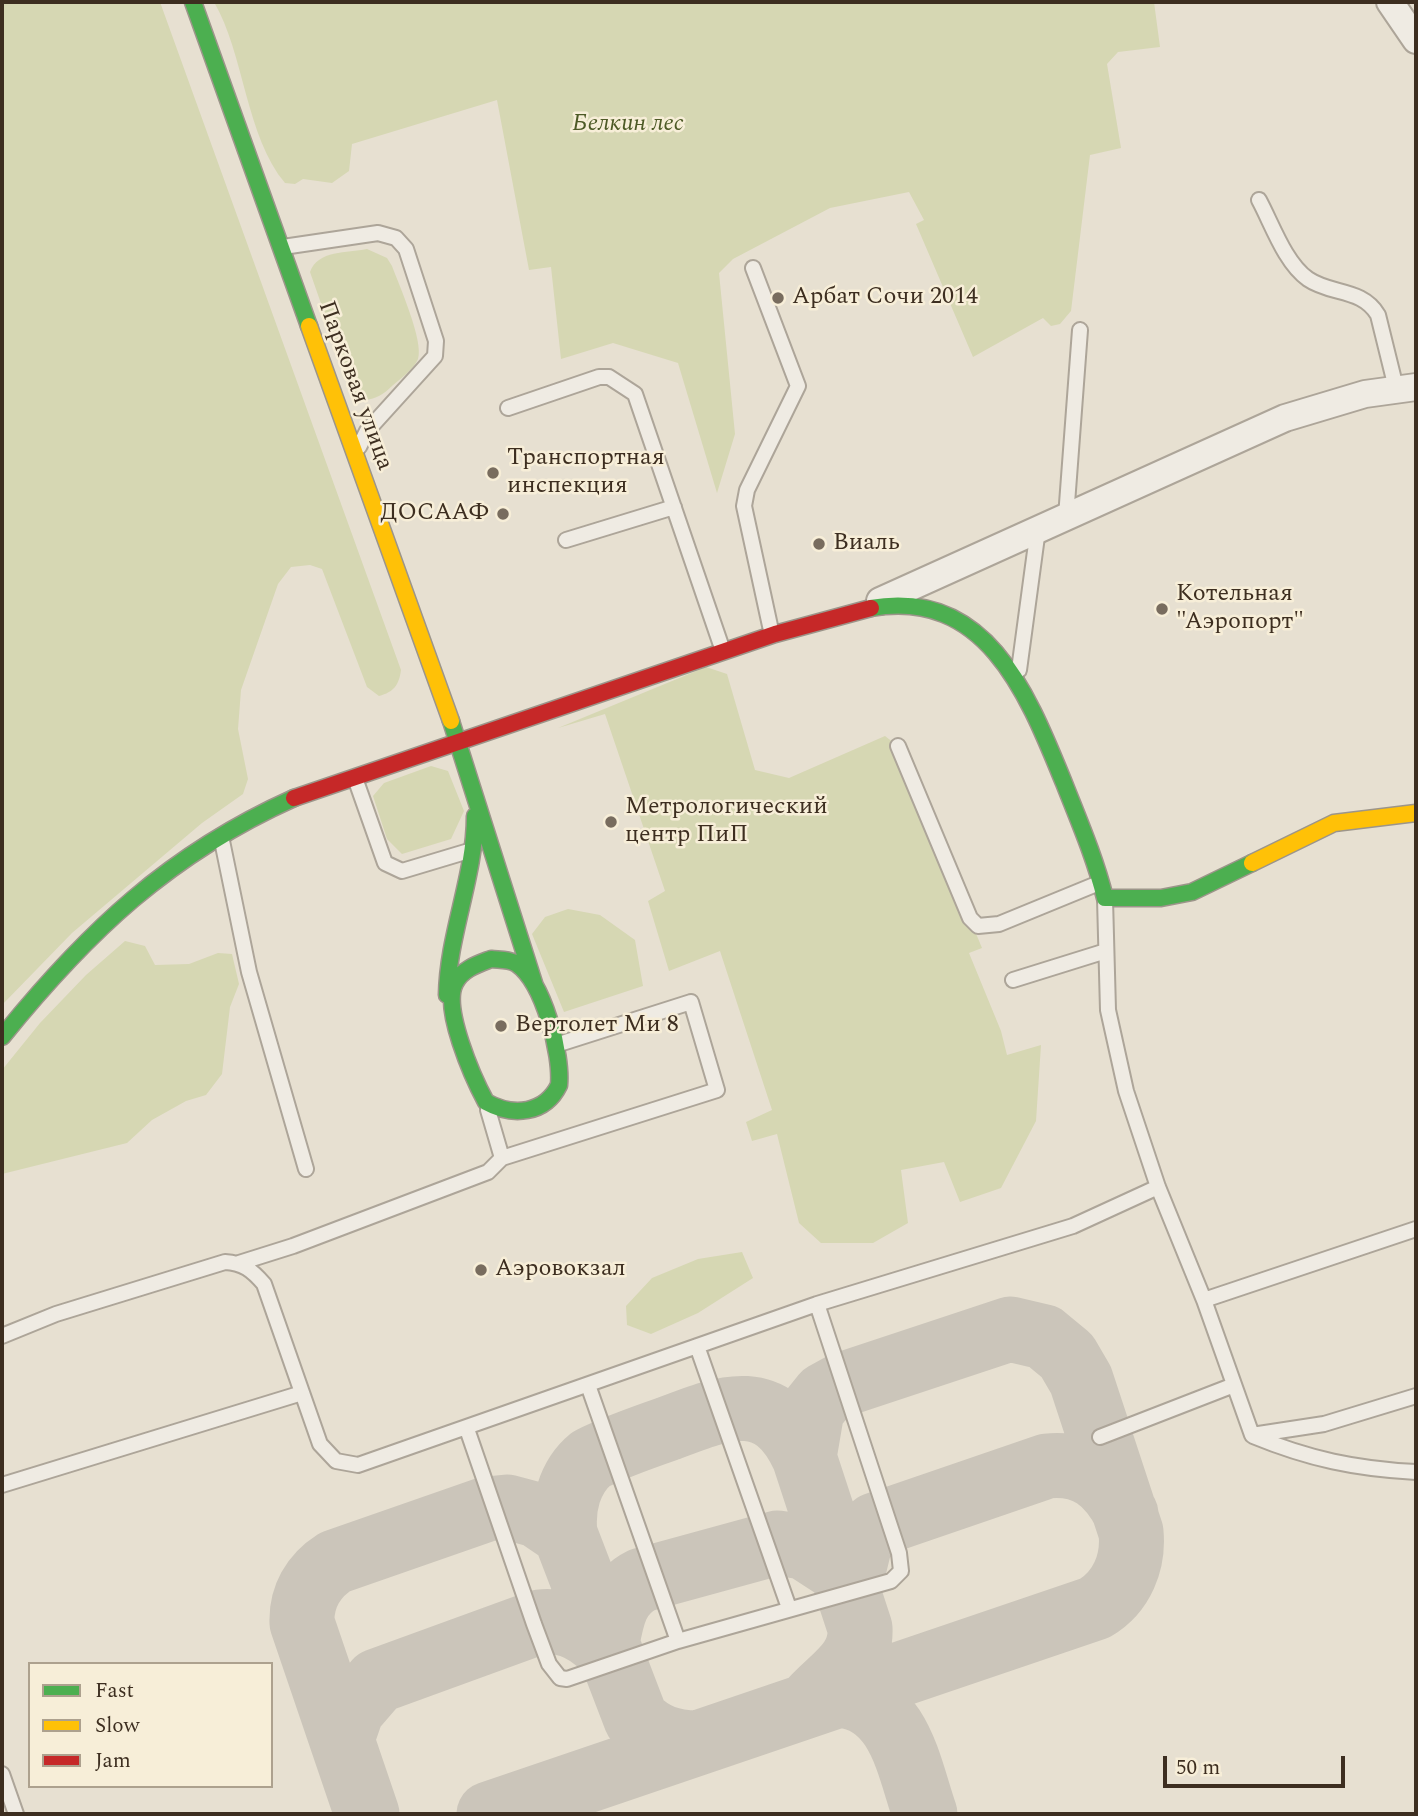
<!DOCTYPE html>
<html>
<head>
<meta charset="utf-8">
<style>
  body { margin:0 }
  #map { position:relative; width:1418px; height:1816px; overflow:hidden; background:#e7e0d1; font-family:Spectral,serif }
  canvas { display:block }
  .frame { position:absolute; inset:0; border:4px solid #3d2e20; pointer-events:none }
  .legend { position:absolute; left:28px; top:1662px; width:245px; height:126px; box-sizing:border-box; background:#f7eed8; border:2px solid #ada18e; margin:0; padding:9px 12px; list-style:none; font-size:21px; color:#3d2e20 }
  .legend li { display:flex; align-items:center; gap:14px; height:35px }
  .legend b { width:35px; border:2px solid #ada18e }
  .scale { position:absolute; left:1163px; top:1756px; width:182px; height:32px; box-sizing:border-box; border:4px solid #3d2e20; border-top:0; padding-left:9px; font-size:21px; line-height:24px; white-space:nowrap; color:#3d2e20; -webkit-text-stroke:5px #f7eed8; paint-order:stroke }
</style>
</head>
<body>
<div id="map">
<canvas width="1418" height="1816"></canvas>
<div class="frame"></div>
<ul class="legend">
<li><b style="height:9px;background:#4caf50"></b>Fast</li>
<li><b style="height:9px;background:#ffc107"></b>Slow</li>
<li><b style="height:9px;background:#c62828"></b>Jam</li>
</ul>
<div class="scale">50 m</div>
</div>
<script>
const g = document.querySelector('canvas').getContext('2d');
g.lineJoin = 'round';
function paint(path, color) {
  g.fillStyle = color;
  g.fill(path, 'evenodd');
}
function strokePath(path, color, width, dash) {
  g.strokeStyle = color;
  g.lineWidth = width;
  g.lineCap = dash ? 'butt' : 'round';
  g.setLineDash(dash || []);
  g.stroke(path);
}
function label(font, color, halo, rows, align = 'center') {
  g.font = font + ' Spectral,serif';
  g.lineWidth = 5;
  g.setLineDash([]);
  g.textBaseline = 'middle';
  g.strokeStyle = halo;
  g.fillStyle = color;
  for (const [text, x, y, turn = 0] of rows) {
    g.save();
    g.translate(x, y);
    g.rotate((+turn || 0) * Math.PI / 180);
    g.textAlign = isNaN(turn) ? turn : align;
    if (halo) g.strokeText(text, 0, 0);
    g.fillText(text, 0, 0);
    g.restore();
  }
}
const green = new Path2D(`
  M2 2H160L401 670C399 685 394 692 379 696L367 687 322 569 310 565 291 567 278 584 241 690 238 729 248 779 243 794 202 823 72 933 2 1005Z
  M214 2H1154L1160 47 1118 52 1107 64 1121 148 1090 155 1071 311 1060 324 1051 326 1043 318 973 357 916 224 924 220 909 192 830 208 733 259 719 273 735 434 717 493 678 363 613 343 561 359 551 267 529 270 497 100 352 144 349 171 332 183 303 179 295 184 285 183C246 137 244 53 214 2Z
  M367 249 387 258 392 266C399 285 424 341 418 359 414 369 400 379 392 386 381 397 369 403 354 398L310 272C318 250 347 253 367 249Z
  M706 667 727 674 755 770 789 778 885 736 898 746 982 948 969 953 1001 1031 1007 1055 1041 1045 1036 1121 1001 1188 960 1202 944 1162 901 1170 908 1223 873 1243H821L799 1223 777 1134 752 1141 746 1122 772 1110 720 951 669 971 648 901 665 891 605 714 558 728Z
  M431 766 448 771 464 811 451 839 402 854 387 839 373 796 384 783Z
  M568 909 600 915 635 940 643 986 564 1012 532 934 545 917Z
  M125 941 145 946 155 965 189 964 218 953 232 954 239 984 230 1007 222 1074 206 1095 186 1101 152 1120 127 1143 2 1174V1070L40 1023 86 975Z
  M742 1252 753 1278 698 1313 651 1334 627 1325 626 1306 652 1278 698 1259Z`);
const taxiway = new Path2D(`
  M565 1534C562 1507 569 1477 591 1459 615 1447 641 1438 667 1429 724 1407 772 1387 804 1457
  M848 1593 860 1543 875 1525 1047 1466C1086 1462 1109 1481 1126 1514
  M607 1643C612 1616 616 1593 642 1580L777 1543 804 1547 841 1571
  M808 1705C829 1679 862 1665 860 1628L804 1457 812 1410 824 1395 844 1384 1010 1329 1044 1337 1067 1356 1081 1380 1131 1532C1134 1562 1122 1592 1095 1608L839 1695
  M342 1739 352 1710 377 1681 539 1622C569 1619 590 1632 610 1653
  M367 1814 302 1623C301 1597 313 1576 335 1562L487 1509 507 1507 537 1515 565 1534 636 1719C654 1737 671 1742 696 1743
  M489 1814 839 1695C900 1701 908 1765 925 1814`);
const lane = new Path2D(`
  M1259 200C1272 224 1285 263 1308 279 1331 295 1362 288 1378 315L1396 388
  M283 247 378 233 396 238 406 249 436 341 435 356 367 431 359 447
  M753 268 798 386 747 490 744 506 772 635
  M508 408 599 377H609L635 394 723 651
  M1066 517 1080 330
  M566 540 674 507
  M1019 670 1038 529
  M898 746 970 918 978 926 999 924 1099 883
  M355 778 385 863 402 871 472 850
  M221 836 249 972 306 1169
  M1105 899 1108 1010 1126 1091 1158 1187 1204 1300 1252 1435 1324 1424 1416 1396
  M1013 980 1106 951
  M502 1158 717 1090 691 1002 556 1045
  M239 1263 293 1246 488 1172 502 1158 488 1110
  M1204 1300 1416 1229
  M2 1336 56 1314 225 1262C243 1263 252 1270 264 1284L320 1444 336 1461 358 1465 817 1304 1073 1226 1158 1187
  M697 1346 789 1608
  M588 1385 678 1641
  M467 1429 534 1624 549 1664 560 1678 567 1679 678 1641 891 1581 901 1571 899 1553 817 1304
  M1253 1436C1309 1459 1356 1469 1416 1472
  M1100 1437 1234 1385
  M2 1485 302 1393
  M2 1774 16 1814`);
const street = new Path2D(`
  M1390 2 1416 40
  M880 601 1285 418 1365 394 1416 387`);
const fast = new Path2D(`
  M193 2 309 326
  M871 608C987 588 1028 695 1064 783 1079 821 1095 858 1105 898H1161L1192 892 1252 863
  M451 721 535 986
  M491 959C499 960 510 959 517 964 544 983 562 1055 559 1085 545 1114 513 1117 486 1102 473 1078 442 1008 455 983 462 969 478 964 491 959Z
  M447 995C448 934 475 877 475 816
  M2 1037C87 932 169 854 294 798`);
const slow = new Path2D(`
  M309 326 451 721
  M1252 863 1334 823 1416 813`);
const jam = new Path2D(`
  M294 798 775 634 871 608`);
const markers = [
  [778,298,7,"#786c5e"],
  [493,473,7,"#786c5e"],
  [503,514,7,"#786c5e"],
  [819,544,7,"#786c5e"],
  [1162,609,7,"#786c5e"],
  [611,822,7,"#786c5e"],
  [501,1026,7,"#786c5e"],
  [481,1270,7,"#786c5e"]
];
const parkNames = [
  ["Белкин лес",628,125]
];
const poiNames = [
  ["Арбат Сочи 2014",792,298],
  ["Транспортная",507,459],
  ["инспекция",507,487],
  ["ДОСААФ",489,514,"right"],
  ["Виаль",833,544],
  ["Котельная",1176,595],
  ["\"Аэропорт\"",1176,623],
  ["Метрологический",625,808],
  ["центр ПиП",625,836],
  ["Вертолет Ми 8",515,1026],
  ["Аэровокзал",495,1270]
];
const streetNames = [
  ["Парковая улица",354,386,70]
];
paint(green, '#d6d7b3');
strokePath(taxiway, '#cbc5ba', 65);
strokePath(lane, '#ada599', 18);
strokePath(street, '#ada599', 30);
strokePath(fast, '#9c958a', 19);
strokePath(slow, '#9c958a', 19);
strokePath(jam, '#9c958a', 19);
strokePath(lane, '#efebe3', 14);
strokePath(street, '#efebe3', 26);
strokePath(fast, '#4caf50', 16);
strokePath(slow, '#ffc107', 16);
strokePath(jam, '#c62828', 16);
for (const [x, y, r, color] of markers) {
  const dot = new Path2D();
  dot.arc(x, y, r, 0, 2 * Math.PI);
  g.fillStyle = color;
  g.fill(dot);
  strokePath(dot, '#f7eed8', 2.5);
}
label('italic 24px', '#4d5a26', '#f7eed8', parkNames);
label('24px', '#3d2e20', '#f7eed8', poiNames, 'left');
label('24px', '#3d2e20', '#f7eed8', streetNames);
</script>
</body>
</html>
